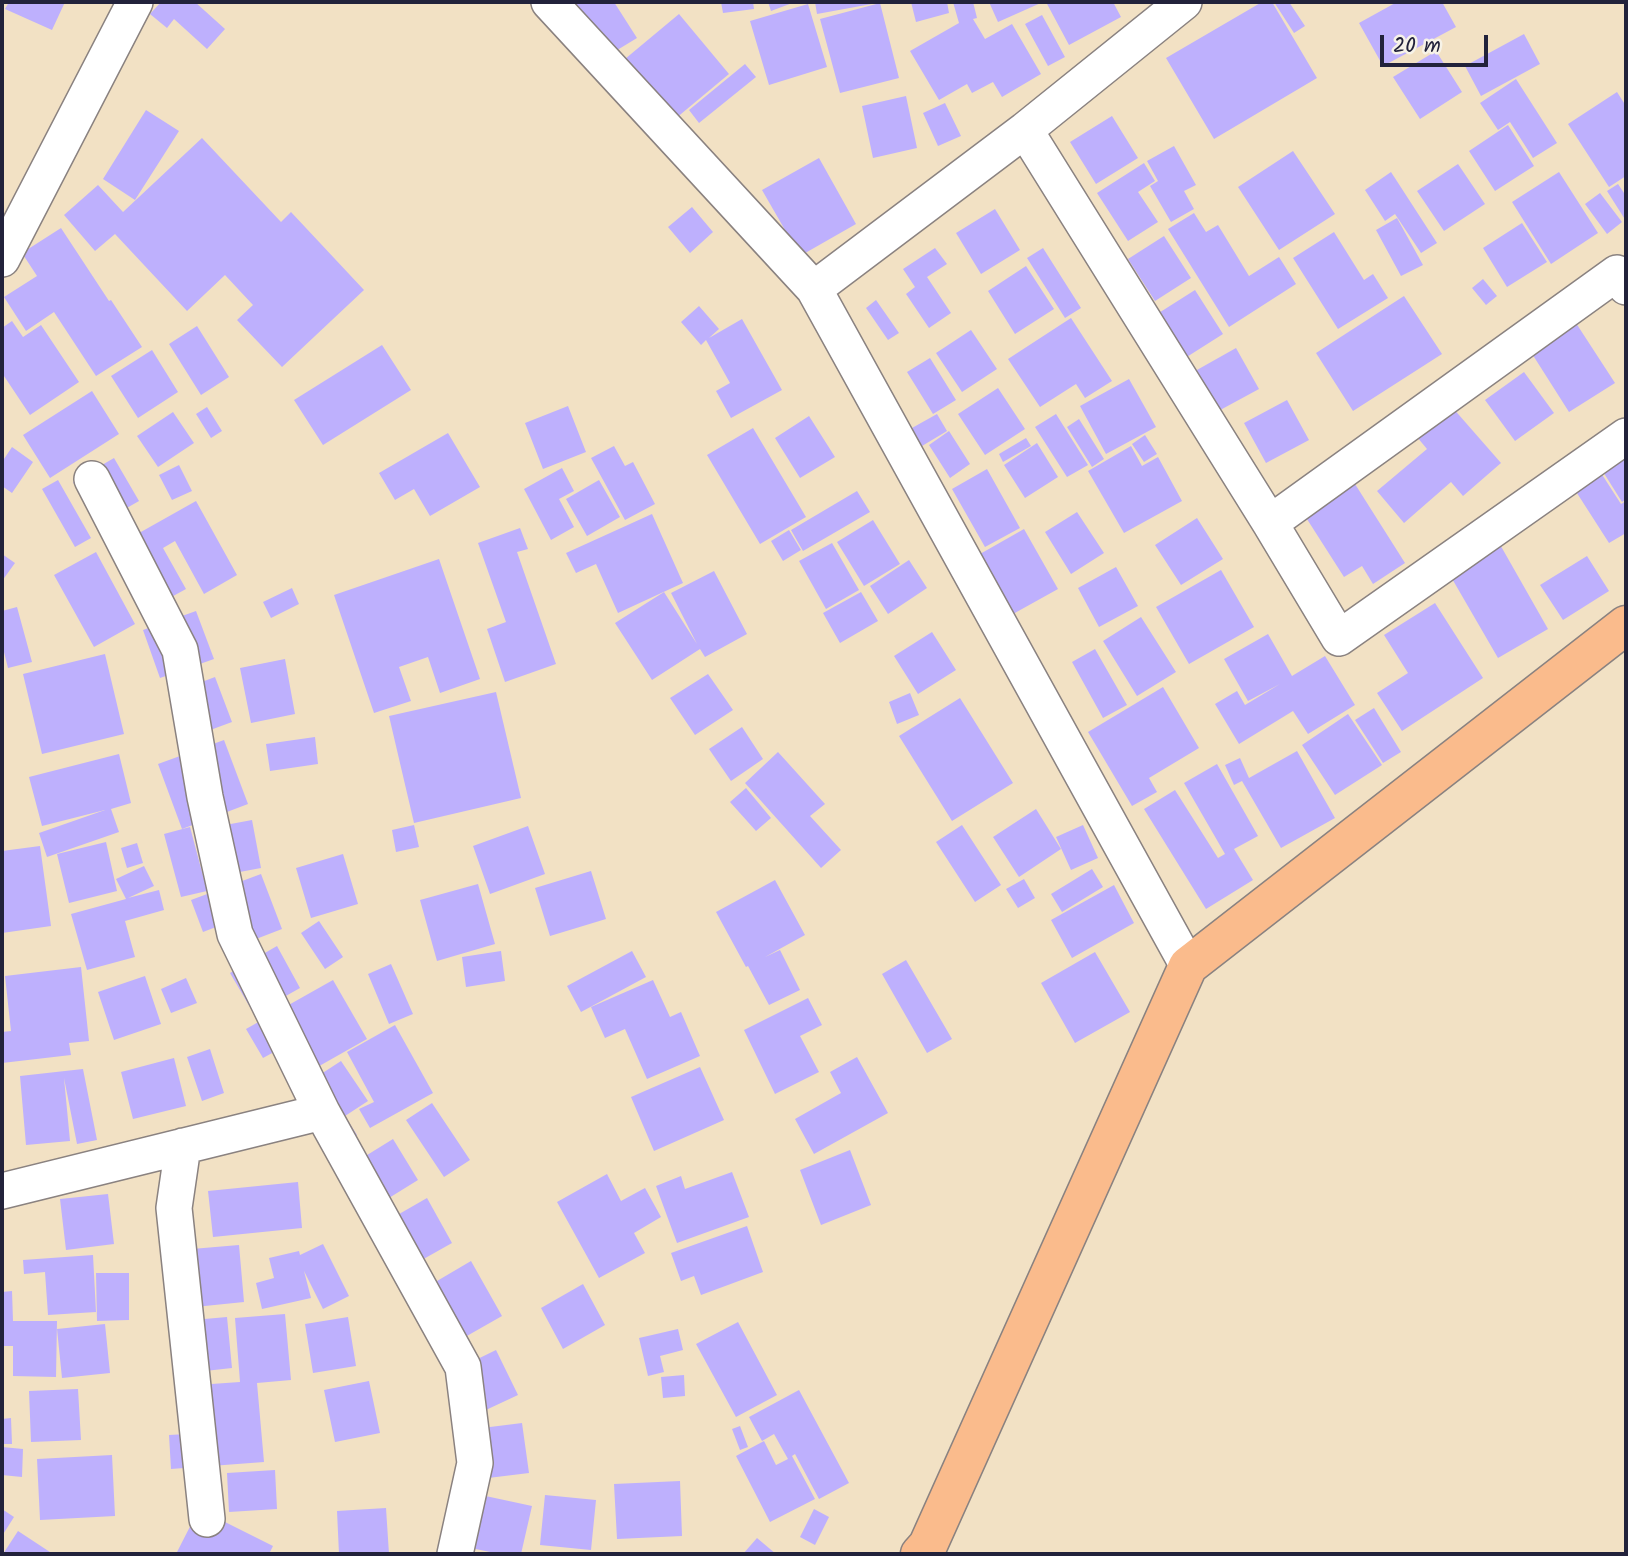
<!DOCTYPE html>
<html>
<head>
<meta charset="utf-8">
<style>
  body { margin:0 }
  #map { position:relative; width:1628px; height:1556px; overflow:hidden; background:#f2e1c4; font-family:Kalam,sans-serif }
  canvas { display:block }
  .frame { position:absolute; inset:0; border:4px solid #22223b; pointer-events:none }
  .scale { position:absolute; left:1380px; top:35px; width:108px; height:32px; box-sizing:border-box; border:4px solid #22223b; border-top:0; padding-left:9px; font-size:21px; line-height:24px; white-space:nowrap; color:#22223b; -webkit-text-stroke:5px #f7f3e8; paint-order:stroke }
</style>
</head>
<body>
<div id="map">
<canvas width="1628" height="1556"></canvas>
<div class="frame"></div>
<div class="scale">20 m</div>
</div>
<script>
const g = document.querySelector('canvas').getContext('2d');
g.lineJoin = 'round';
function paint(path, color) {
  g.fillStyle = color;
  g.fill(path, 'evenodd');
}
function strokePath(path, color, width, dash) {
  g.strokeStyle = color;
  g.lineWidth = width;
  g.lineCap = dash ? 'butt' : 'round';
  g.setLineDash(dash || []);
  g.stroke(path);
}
const building = new Path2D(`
  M9 2H65L52 30 5 9Z
  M161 2H195L225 29 207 49 174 19 167 28 150 14Z
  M575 2H614L637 38 609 55Z
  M721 2H753L754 9 723 13Z
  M768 2H795L771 11Z
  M815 2H876L877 3 817 14Z
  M911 2H947L949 13 916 22Z
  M953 2H973L977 18 973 19 985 39 1012 24 1041 74 1002 97 993 82 972 93 967 84 939 100 910 51 959 23Z
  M989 2H1043L998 22Z
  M1046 2H1113L1121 17 1069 45Z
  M1262 2H1272L1317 78 1214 139 1166 58Z
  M1274 2H1289L1305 26 1294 33Z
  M1397 2H1442L1456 27 1383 66 1359 23Z
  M880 3 899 78 840 93 820 19Z
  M808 4 827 67 769 85 750 21Z
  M679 14 729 74 675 119 625 59Z
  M1042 15 1065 57 1048 66 1025 24Z
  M1524 34 1540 64 1481 96 1465 66Z
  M1436 51 1462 92 1420 119 1393 77Z
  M745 64 756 77 699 123 689 110Z
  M1516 79 1557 143 1533 158 1510 122 1498 130 1480 103Z
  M1617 92 1626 106V176L1609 187 1568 124Z
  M906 96 917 148 873 158 862 106Z
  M945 103 961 136 938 146 923 113Z
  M146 110 179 131 135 200 103 179Z
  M1112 116 1138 158 1096 184 1070 142Z
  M1508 125 1534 166 1495 191 1469 151Z
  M202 138 281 222 291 212 364 290 282 367 237 320 253 305 225 275 187 311 115 234 95 251 64 215 98 185 123 212Z
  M1174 146 1196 185 1184 191 1194 209 1171 222 1150 186 1158 181 1147 161Z
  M1293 151 1335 214 1279 250 1238 187Z
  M819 158 856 224 800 256 762 190Z
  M1144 163 1155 181 1138 192 1158 222 1128 241 1097 193Z
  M1458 164 1485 204 1444 231 1417 191Z
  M1391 172 1437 243 1421 253 1395 214 1385 221 1365 190Z
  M1559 172 1598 233 1551 264 1512 202Z
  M1618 184 1626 196V221L1607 191Z
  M1600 193 1622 222 1607 234 1585 204Z
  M692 207 713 232 690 253 668 227Z
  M995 209 1020 250 981 274 956 233Z
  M1194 213 1206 232 1218 225 1249 276 1279 257 1296 284 1229 327 1168 229Z
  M1397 218 1423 265 1401 276 1376 230Z
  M1522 223 1547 262 1507 287 1483 248Z
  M61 228 109 301 111 300 142 347 96 376 54 312 26 331 4 297 37 276 22 253Z
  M1334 232 1364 280 1373 274 1388 298 1338 329 1293 258Z
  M1164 236 1191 278 1155 301 1128 259Z
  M935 248 947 264 927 277 951 313 929 328 906 294 915 287 903 269Z
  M1043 248 1081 308 1065 318 1027 258Z
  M1026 266 1054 309 1015 334 988 291Z
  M1483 279 1497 296 1486 305 1472 288Z
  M1195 290 1223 334 1182 360 1154 316Z
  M1404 296 1442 354 1353 411 1316 353Z
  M876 300 899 333 888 340 866 308Z
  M699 306 719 329 709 338 742 319 782 390 731 418 716 391 730 383 706 340 701 345 681 322Z
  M1071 318 1112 381 1085 398 1076 384 1040 407 1008 359Z
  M1574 320 1615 383 1569 412 1529 349Z
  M12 321 23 337 41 325 79 382 30 415 2 373V328Z
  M197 326 229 377 201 395 169 344Z
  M971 330 997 369 962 392 936 353Z
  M382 345 411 390 323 445 294 400Z
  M1236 348 1259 389 1211 415 1188 375Z
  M152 350 178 392 138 418 111 376Z
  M930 358 956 400 933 414 907 372Z
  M1524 372 1554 413 1515 441 1485 400Z
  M1129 379 1156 427 1106 454 1080 406Z
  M998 388 1025 429 985 455 958 414Z
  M92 391 119 434 50 478 23 435Z
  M1287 400 1309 440 1266 463 1244 423Z
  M568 406 586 452 543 469 525 423Z
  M207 407 222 431 211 438 196 414Z
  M1452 407 1501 463 1463 496 1451 482 1404 523 1377 491 1427 449 1417 437Z
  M173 412 194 443 158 467 137 436Z
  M937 414 947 431 922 446 912 428Z
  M1056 414 1088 465 1067 477 1035 427Z
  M809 416 835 457 800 478 775 438Z
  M1079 419 1104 459 1092 467 1067 427Z
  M753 428 806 517 760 544 707 455Z
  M1626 428V499L1622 502 1590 451Z
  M949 431 970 464 950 478 929 445Z
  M448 433 480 487 430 516 414 489 395 500 379 473Z
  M1145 435 1157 454 1144 462 1132 444Z
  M1026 438 1031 446 1003 462 999 454Z
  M1037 443 1058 477 1025 498 1004 465Z
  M614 446 625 466 633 462 655 504 625 520 591 458Z
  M1131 446 1142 466 1158 457 1182 501 1124 533 1088 471Z
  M12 447 33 462 12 493 2 486V462Z
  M114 458 139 501 97 525 73 482Z
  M179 465 192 491 172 500 159 475Z
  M562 468 574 491 559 499 574 527 551 540 524 489Z
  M987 469 1020 528 985 547 952 489Z
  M1601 473 1621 504 1626 501V533L1609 543 1575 490Z
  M58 480 91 538 75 547 42 489Z
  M599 480 620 517 587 536 566 499Z
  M1355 484 1405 563 1373 584 1362 566 1344 577 1305 516Z
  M857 491 870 512 803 551 791 530Z
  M196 501 237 575 204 594 175 541 163 548 186 589 144 612 132 537Z
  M1077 512 1104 553 1071 574 1045 532Z
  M652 514 683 583 618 613 596 564 576 573 566 553Z
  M1197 518 1223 559 1181 585 1155 545Z
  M873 520 900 564 864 586 837 542Z
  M520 528 528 549 517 552 556 664 505 682 487 629 506 622 478 543Z
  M1024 529 1058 589 1013 614 980 554Z
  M789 530 801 550 783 561 771 541Z
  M1498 541 1548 629 1498 658 1447 570Z
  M832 543 859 590 826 609 799 561Z
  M96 552 135 624 94 647 54 575Z
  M2 554 15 563 2 581Z
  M1587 556 1609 591 1563 620 1540 585Z
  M439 559 480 679 440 693 428 657 399 667 411 701 374 713 334 595Z
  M909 560 927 588 888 614 870 586Z
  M1116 567 1138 606 1099 627 1078 588Z
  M1221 570 1254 627 1189 664 1156 607Z
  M714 571 747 634 705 657 700 649 652 680 615 623 664 592 697 644 671 593Z
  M292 588 299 604 271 618 263 602Z
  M861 592 878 621 840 643 823 613Z
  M1435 603 1483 678 1402 731 1377 693 1408 673 1384 635Z
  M17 607 32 662 8 668 2 644V611Z
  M196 611 214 659 160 678 143 630Z
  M1141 617 1176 672 1137 696 1103 641Z
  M932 632 956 670 918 694 894 656Z
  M1268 634 1292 676 1325 656 1355 705 1308 734 1293 711 1239 744 1215 704 1237 691 1245 705 1280 684 1248 701 1224 659Z
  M1095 649 1127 705 1103 718 1072 662Z
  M105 654 124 734 42 754 23 674Z
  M285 659 295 714 251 723 240 668Z
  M708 674 733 710 695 735 670 698Z
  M215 677 232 722 186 739 170 694Z
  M1163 687 1199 748 1149 778 1157 792 1132 806 1088 732Z
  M496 692 521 798 414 823 389 716Z
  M910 693 919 715 897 724 889 702Z
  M960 698 1013 783 952 821 899 736Z
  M1374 708 1401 752 1383 763 1355 720Z
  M1348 714 1382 765 1335 795 1302 745Z
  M742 727 763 759 731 781 709 749Z
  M315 737 318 764 270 771 266 744Z
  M224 740 248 804 182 829 158 764Z
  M1297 751 1335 818 1281 848 1242 781 1234 785 1225 765 1240 758 1249 778Z
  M778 752 825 804 810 816 841 850 821 868 745 783Z
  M119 754 131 803 111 809 119 832 47 857 39 833 105 810 42 826 29 777Z
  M1217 764 1258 836 1234 849 1253 880 1206 909 1144 809 1175 790 1218 858 1225 854 1184 783Z
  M746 788 771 818 756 831 730 802Z
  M1036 809 1061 849 1019 877 993 837Z
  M252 820 261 868 213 877 204 829Z
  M414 825 419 847 396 852 392 830Z
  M962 825 1001 885 975 902 936 842Z
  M1083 825 1098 858 1071 870 1056 837Z
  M528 826 545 874 490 894 473 846Z
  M190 827 207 891 181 897 164 834Z
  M106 842 117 891 69 903 57 854Z
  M137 843 143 863 127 868 121 848Z
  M40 846 51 926 2 933V851Z
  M343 854 358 904 311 918 296 868Z
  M144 866 154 886 128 898 159 890 164 910 125 921 135 957 87 970 71 914 126 899 116 879Z
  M1092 869 1103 887 1062 912 1051 894Z
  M591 871 606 919 550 936 535 888Z
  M261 874 282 929 225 951 216 927 203 932 191 900Z
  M1024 879 1035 898 1018 908 1006 889Z
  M775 880 805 935 765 957 780 950 800 990 769 1005 748 966 746 967 716 912Z
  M478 884 495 944 437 961 420 900Z
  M1114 885 1134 923 1072 958 1051 920Z
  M319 921 343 957 325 969 301 933Z
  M277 946 300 988 254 1014 230 973Z
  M501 951 505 981 466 987 462 957Z
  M632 951 646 977 581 1012 567 986Z
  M1095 952 1130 1012 1075 1043 1041 983Z
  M906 960 952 1039 927 1053 882 974Z
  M391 964 413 1014 389 1024 368 974Z
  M81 967 89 1041 69 1043 71 1055 2 1063V1032L11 1031 5 976Z
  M145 976 161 1024 114 1040 98 992Z
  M186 978 197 1003 171 1013 161 989Z
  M333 980 367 1039 291 1082 274 1052 263 1058 246 1029Z
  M653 980 670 1017 681 1012 700 1056 647 1079 625 1029 605 1038 591 1007Z
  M808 998 822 1025 800 1036 819 1072 775 1094 744 1030Z
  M395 1025 433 1093 370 1128 359 1109 374 1102 347 1052Z
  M210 1049 224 1093 202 1101 187 1057Z
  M857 1057 888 1113 814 1154 795 1119 841 1093 830 1072Z
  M174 1058 186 1106 133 1119 121 1072Z
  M341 1061 368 1101 345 1116 357 1135 337 1149 298 1089Z
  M700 1067 724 1120 654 1151 631 1097Z
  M83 1069 97 1140 77 1144 64 1078 70 1141 26 1145 20 1076Z
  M432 1103 470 1160 444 1177 406 1120Z
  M393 1139 418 1180 376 1206 351 1165Z
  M850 1150 871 1205 821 1225 800 1170Z
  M732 1172 749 1217 677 1243 656 1186 681 1176 685 1189Z
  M607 1174 621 1201 645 1188 661 1217 634 1233 645 1253 599 1278 557 1202Z
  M298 1182 302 1228 213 1237 208 1191Z
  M108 1194 114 1244 66 1250 60 1199Z
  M427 1198 452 1243 404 1270 380 1225Z
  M747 1226 763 1272 701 1295 694 1276 681 1281 671 1253Z
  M323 1244 349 1296 323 1309 304 1271 311 1298 262 1309 256 1283 274 1278 269 1258 299 1251 300 1255Z
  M239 1245 244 1302 185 1308 180 1250Z
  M93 1255 96 1312 48 1315 45 1272 24 1274 23 1260Z
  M471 1261 502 1316 451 1345 420 1291Z
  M96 1273H129V1320L97 1321Z
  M583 1284 605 1325 563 1349 541 1308Z
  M12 1291 13 1321H57L56 1377 13 1376V1346H2V1292Z
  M285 1314 291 1380 257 1383 264 1462 171 1469 169 1435 187 1434 183 1386 240 1382 235 1318Z
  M227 1317 232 1368 187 1373 182 1321Z
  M348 1317 356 1366 313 1373 305 1324Z
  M738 1322 777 1395 736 1417 696 1344Z
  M105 1324 110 1373 62 1378 57 1329Z
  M678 1329 683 1350 660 1356 664 1372 648 1376 639 1338Z
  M496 1350 518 1395 473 1416 453 1371Z
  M684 1375 685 1396 663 1398 661 1377Z
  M369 1381 380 1433 335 1442 324 1390Z
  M78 1389 81 1440 31 1442 29 1391Z
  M799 1390 849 1483 819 1499 795 1454 792 1456 815 1499 770 1522 736 1456 764 1441 776 1465 788 1459 774 1434 762 1441 749 1417Z
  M11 1418 12 1444H2V1419Z
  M522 1423 529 1473 480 1479 474 1429Z
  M740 1426 748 1447 740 1450 732 1429Z
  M2 1447 23 1449 22 1477 2 1475Z
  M112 1455 115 1516 40 1520 37 1459Z
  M275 1470 277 1509 229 1512 227 1473Z
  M680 1481 682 1536 617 1539 614 1484Z
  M467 1492 532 1506 521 1554H500L456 1545Z
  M545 1495 596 1500 591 1550 540 1545Z
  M386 1508 389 1554H339L337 1511Z
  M2 1509 14 1517 2 1536Z
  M199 1509 273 1546 269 1554H176Z
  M814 1509 829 1517 815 1545 800 1537Z
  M18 1531 53 1554H3Z
  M757 1538 776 1554H743Z`);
const minor = new Path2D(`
  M549 2 814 289 1188 966
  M1025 130 1270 523 1339 638 1626 436
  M2 259 135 2
  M814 289 1025 130 1184 2
  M1270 523 1617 273 1626 287
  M322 1112 463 1367 475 1463 455 1554
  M183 1146 174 1208 207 1519
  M2 1191 322 1112 235 934 205 797 180 650 92 479`);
const major = new Path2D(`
  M920 1554 928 1545 1188 966 1626 625`);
paint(building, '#beb0fd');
strokePath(minor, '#8a8280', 38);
strokePath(major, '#8a8280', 41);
strokePath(minor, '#fff', 35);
strokePath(major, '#fabb8c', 38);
</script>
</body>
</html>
